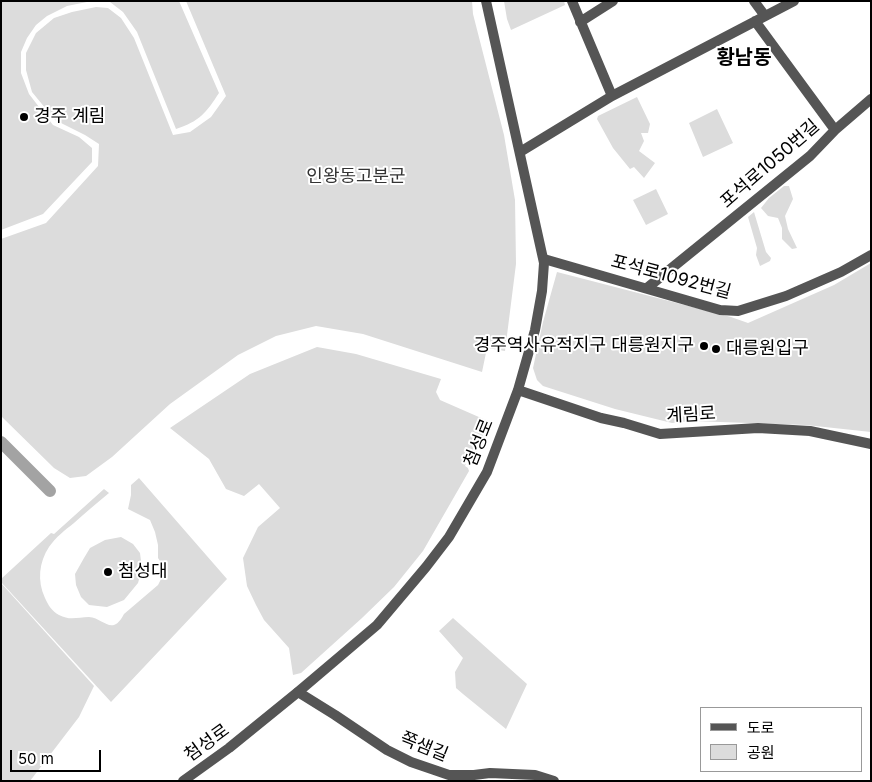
<!DOCTYPE html>
<html>
<head>
<meta charset="utf-8">
<style>
  body { margin:0 }
  #map { position:relative; width:872px; height:782px; overflow:hidden; background:#fff; font-family:Inter,"Noto Sans KR",sans-serif }
  canvas { display:block }
  .frame { position:absolute; inset:0; border:2px solid #000; pointer-events:none }
  .legend { position:absolute; left:700px; top:707px; width:162px; height:65px; box-sizing:border-box; background:#fff; border:1px solid #999; margin:0; padding:6px 9px; list-style:none; font-size:15px; color:#000 }
  .legend li { display:flex; align-items:center; gap:10px; height:25px }
  .legend b { width:25px; border:1px solid #999 }
  .scale { position:absolute; left:10px; top:750px; width:91px; height:22px; box-sizing:border-box; border:2px solid #000; border-top:0; padding-left:6px; font-size:15px; line-height:18px; white-space:nowrap; color:#000; -webkit-text-stroke:4px #fff; paint-order:stroke }
</style>
</head>
<body>
<div id="map">
<canvas width="872" height="782"></canvas>
<div class="frame"></div>
<ul class="legend">
<li><b style="height:6px;background:#555"></b>도로</li>
<li><b style="height:14px;background:#dcdcdc"></b>공원</li>
</ul>
<div class="scale">50 m</div>
</div>
<script>
const g = document.querySelector('canvas').getContext('2d');
g.lineJoin = 'round';
function paint(path, color) {
  g.fillStyle = color;
  g.fill(path, 'evenodd');
}
function strokePath(path, color, width, dash) {
  g.strokeStyle = color;
  g.lineWidth = width;
  g.lineCap = dash ? 'butt' : 'round';
  g.setLineDash(dash || []);
  g.stroke(path);
}
function label(font, color, halo, rows, align = 'center') {
  g.font = font + ' Inter,"Noto Sans KR",sans-serif';
  g.lineWidth = 4;
  g.setLineDash([]);
  g.textBaseline = 'middle';
  g.strokeStyle = halo;
  g.fillStyle = color;
  for (const [text, x, y, turn = 0] of rows) {
    g.save();
    g.translate(x, y);
    g.rotate((+turn || 0) * Math.PI / 180);
    g.textAlign = isNaN(turn) ? turn : align;
    if (halo) g.strokeText(text, 0, 0);
    g.fillText(text, 0, 0);
    g.restore();
  }
}
const green = new Path2D(`
  M1 1H92L67 6 47 16 36 25 27 38 21 52V73L29 94 53 125 79 137 92 148V162L43 214 1 230Z
  M106 1H179L219 93C206 113 200 121 176 129L137 32 123 12 110 2Z
  M186 1H472L473 14 504 135 515 200 516 264 505 351 487 348 482 372 363 334 316 326 276 336 238 355 170 404 112 457 86 476 70 478 54 468 1 416V239L46 223 98 166 99 144 85 135 55 120 32 92 26 70V53L36 33 54 18 72 12 96 7 108 8 121 18 134 38 173 135 190 132 211 117 226 96Z
  M504 1H564L565 5 511 30 507 19Z
  M637 97 650 124 648 133H641L644 141 639 151 655 163 644 178 634 167 630 169 613 148 597 119 598 116Z
  M717 109 733 143 703 157 689 123Z
  M784 186H789L793 199 785 216 788 229 797 248 792 249 782 239V228L778 218 768 216 761 208 769 198Z
  M656 189 668 214 646 225 633 200Z
  M754 212 766 252 771 258 770 261 760 266 756 255 757 248 748 217Z
  M871 263V432L806 425 691 421 672 423 615 409 543 386 537 380 533 368 543 322 557 272 731 317 748 323 834 285Z
  M317 347 356 354 441 379 436 392 440 400 488 421 476 454 470 453 465 466 468 468 469 471 423 551 394 587 362 618 301 673 293 675 289 648 264 620 256 605 247 586 243 558 258 527 280 508 259 484 244 496 226 489 209 459 170 428 250 374Z
  M139 478 227 579 111 702 1 582V579L51 533 54 534 104 489 109 493C97 503 85 513 74 523 65 530 56 537 49 547 39 562 37 581 45 598 48 605 52 611 59 615 70 621 78 617 89 617 104 618 112 637 124 614L158 585 163 575 164 567 158 558V545L155 532 150 520 128 509 131 495V485Z
  M121 537 133 544 140 553 142 569 138 583 124 600 107 607 89 605 81 597 76 585 75 574 84 558 90 548 105 540Z
  M1 583 94 686 79 717 30 781H1Z
  M453 618 527 684 506 729 463 694 456 688 455 672 463 658 439 631Z`);
const canal = new Path2D(`
  M1 442 50 491`);
const minor = new Path2D(`
  M572 1 612 96
  M754 1 765 16
  M580 22 613 1
  M835 130 871 99
  M520 152 612 96 794 1
  M544 259 720 310 738 311 786 296 841 272 871 255
  M647 288 810 156 835 130 755 21
  M298 692 335 715 387 750 411 762 449 775H474L490 773 535 775 554 781`);
const tertiary = new Path2D(`
  M518 390 601 418 624 423 660 434 758 428 810 431 871 444
  M183 781 229 748 298 692 377 625 426 567 449 537 487 472 518 390 535 330 542 291 544 263 486 1`);
const markers = [
  [24,117,5,"#000"],
  [704,346,5,"#000"],
  [716,349,5,"#000"],
  [108,572,5,"#000"]
];
const poiNames = [
  ["경주 계림",34,117],
  ["경주역사유적지구 대릉원지구",694,346,"right"],
  ["대릉원입구",726,349],
  ["첨성대",118,572]
];
const streetNames = [
  ["포석로1050번길",770,164,-41],
  ["포석로1092번길",671,277,15],
  ["계림로",691,415,-3],
  ["첨성로",479,443,-68],
  ["첨성로",207,743,-36],
  ["쪽샘길",424,747,22]
];
const parkNames = [
  ["인왕동고분군",356,177]
];
const quarterNames = [
  ["황남동",744,58]
];
paint(green, '#dcdcdc');
strokePath(canal, '#a3a3a3', 12);
strokePath(minor, '#555', 10);
strokePath(tertiary, '#555', 10);
for (const [x, y, r, color] of markers) {
  const dot = new Path2D();
  dot.arc(x, y, r, 0, 2 * Math.PI);
  g.fillStyle = color;
  g.fill(dot);
  strokePath(dot, '#fff', 2);
}
label('18px', '#000', '#fff', poiNames, 'left');
label('18px', '#000', '#fff', streetNames);
label('18px', '#333', '#fff', parkNames);
label('bold 20px', '#000', '#fff', quarterNames);
</script>
</body>
</html>
